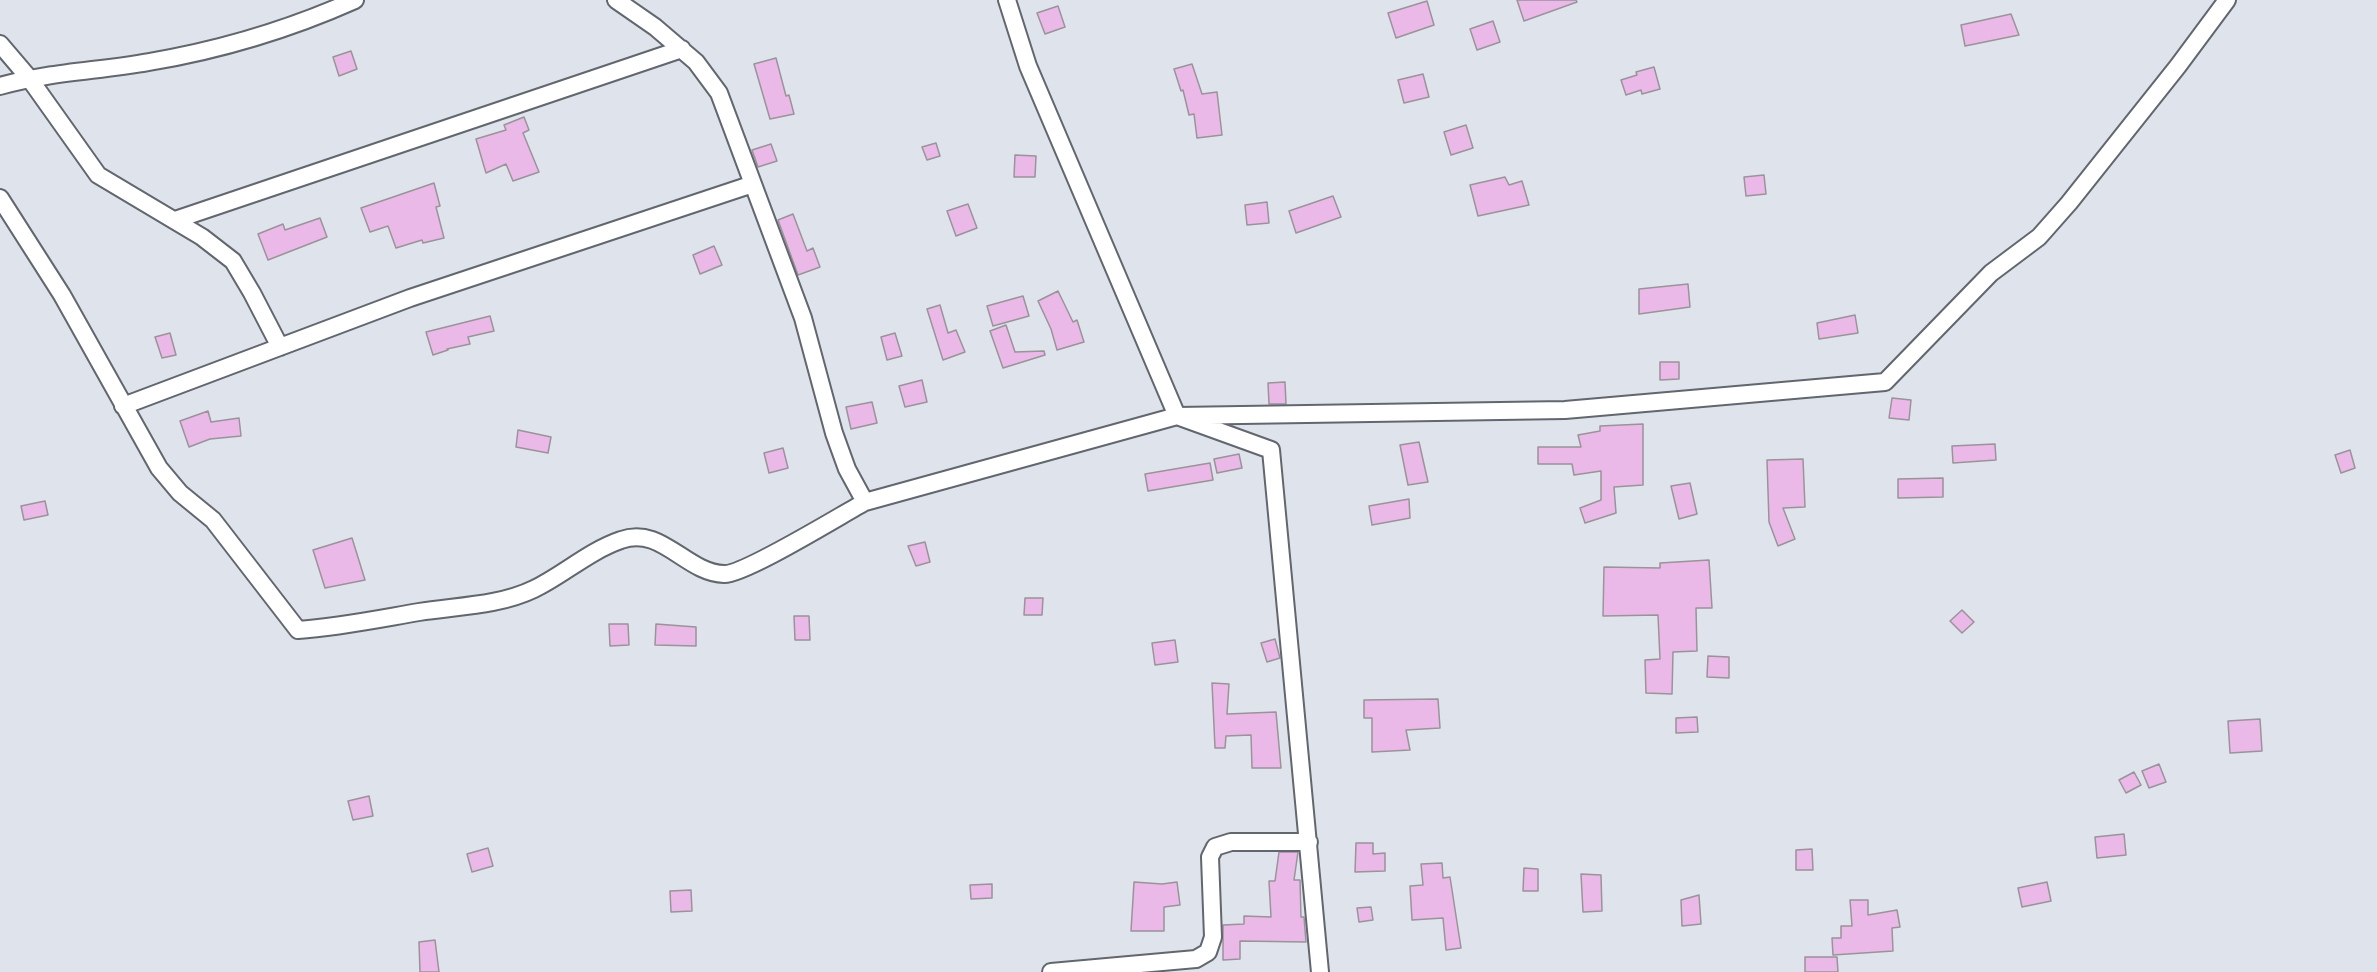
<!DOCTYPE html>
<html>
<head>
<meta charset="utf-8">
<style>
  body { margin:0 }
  canvas { display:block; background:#dee3ec }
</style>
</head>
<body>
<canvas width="2377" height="972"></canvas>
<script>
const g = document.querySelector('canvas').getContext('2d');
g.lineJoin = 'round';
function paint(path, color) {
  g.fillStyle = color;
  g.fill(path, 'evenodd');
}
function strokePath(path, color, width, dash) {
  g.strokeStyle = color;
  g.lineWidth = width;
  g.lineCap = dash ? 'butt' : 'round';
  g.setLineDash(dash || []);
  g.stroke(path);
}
const building = new Path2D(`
  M1517 0H1576L1577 2 1524 21Z
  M1427 1 1434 25 1396 38 1388 13Z
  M1058 6 1065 27 1045 34 1037 13Z
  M2011 14 2019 35 1965 46 1961 25Z
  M1493 21 1500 42 1477 50 1470 29Z
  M351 51 357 69 339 76 333 57Z
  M776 58 786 96 789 95 794 114 770 119 754 64Z
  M1192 64 1202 94 1217 92 1222 135 1197 138 1194 114 1189 115 1183 90 1181 91 1174 69Z
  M1654 67 1660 89 1642 94 1641 90 1626 95 1621 80 1637 75 1636 72Z
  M1423 74 1429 97 1404 103 1398 80Z
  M524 117 529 130 523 133 539 172 513 181 506 164 486 173 476 139 506 130 504 125Z
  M1466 125 1473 148 1451 155 1444 132Z
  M936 143 940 156 927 160 922 147Z
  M771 144 777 161 758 167 752 150Z
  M1015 155 1036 156 1035 177H1014Z
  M1764 175 1766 194 1746 196 1744 177Z
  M1505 177 1509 185 1522 181 1529 205 1478 216 1470 185Z
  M434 183 440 206 436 207 444 238 423 243 422 240 396 248 388 226 370 232 361 208Z
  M1333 196 1341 217 1296 233 1289 211Z
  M1267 202 1269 223 1247 225 1245 205Z
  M968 204 977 228 956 236 947 211Z
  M793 214 807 251 813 248 820 267 798 275 778 220Z
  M320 218 327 237 268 260 258 234 283 224 285 230Z
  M714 246 722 265 700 274 693 255Z
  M1688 284 1690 307 1639 314V289Z
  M1058 291 1073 322 1077 320 1084 342 1057 350 1051 329 1038 301Z
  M1023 296 1029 316 993 326 987 306Z
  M940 305 948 333 956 330 965 352 943 360 927 309Z
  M1855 315 1858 333 1819 339 1817 323Z
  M490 316 494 331 468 337 470 344 447 349 448 350 433 355 426 332Z
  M1006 325 1015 352 1044 351 1045 355 1003 368 990 331Z
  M170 333 176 355 162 358 155 337Z
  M895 333 902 356 887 360 881 337Z
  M1660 362H1679V379L1660 380Z
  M922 380 927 402 905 407 899 386Z
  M1285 382 1286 404H1269L1268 383Z
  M1892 398 1911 400 1909 420 1889 418Z
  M872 402 877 423 851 429 846 407Z
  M208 411 211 422 239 418 241 436 210 439 189 447 180 421Z
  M1643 424V485L1614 487 1616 513 1585 523 1580 508 1601 500V471L1574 475 1572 464H1538V447H1581L1578 435 1600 431V426Z
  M518 430 551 437 548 453 516 447Z
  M1419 442 1428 482 1408 485 1400 445Z
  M1995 444 1996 460 1953 463 1952 446Z
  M783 448 788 468 769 473 764 453Z
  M2350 450 2355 468 2341 473 2335 455Z
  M1239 454 1242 468 1217 473 1214 459Z
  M1803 459 1805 507 1783 508 1795 539 1778 546 1769 522 1767 460Z
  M1210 463 1213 480 1148 491 1145 474Z
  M1943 478V497L1898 498V479Z
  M1690 483 1697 514 1679 519 1671 486Z
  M1409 499 1410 518 1372 525 1369 506Z
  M45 501 48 515 24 520 21 506Z
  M352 538 365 580 325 588 313 550Z
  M925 542 930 562 916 566 908 546Z
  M1709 560 1712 608H1696L1697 651 1673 652 1672 694 1646 693 1645 660 1660 659 1658 615 1603 616 1604 567 1660 568V563Z
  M1025 598H1043L1042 615H1024Z
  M1962 610 1974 622 1962 633 1950 621Z
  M794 616H809L810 640H795Z
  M609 624H628L629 645 610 646Z
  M656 624 696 627V646L655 645Z
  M1275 639 1280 658 1267 662 1261 643Z
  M1175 640 1178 662 1155 665 1152 643Z
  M1708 656 1729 657V678L1707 677Z
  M1212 683 1229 684 1227 714 1276 712 1281 768H1252L1251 735 1226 736 1225 748H1215Z
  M1438 699 1440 728 1406 730 1410 750 1372 752V718H1364V700Z
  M1697 717 1698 732 1676 733V718Z
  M2260 719 2262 751 2230 753 2228 721Z
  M2159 764 2166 782 2149 788 2142 771Z
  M2134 772 2141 785 2126 793 2119 780Z
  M369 796 373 816 353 820 348 801Z
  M2124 834 2126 855 2097 858 2095 837Z
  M1356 843H1373V854L1385 853V871L1355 872Z
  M488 848 493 866 472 872 467 854Z
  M1812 849 1813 870H1796V850Z
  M1279 852H1298L1294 880H1300L1301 917H1304L1306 942 1240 941V959L1223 960V925L1244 924V916L1271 917 1269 881H1275Z
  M1442 863 1443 878 1450 877 1461 948 1446 950 1443 918 1412 920 1410 886 1423 885 1421 864Z
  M1524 868 1538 869V891H1523Z
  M1581 874 1601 875 1602 911 1583 912Z
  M1134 882 1162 884 1177 882 1180 905 1164 907V931H1131Z
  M2047 882 2051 901 2022 907 2018 888Z
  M992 884V898L971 899 970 885Z
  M691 890 692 911 671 912 670 891Z
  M1699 895 1701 924 1682 926 1681 900Z
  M1850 900H1868V915L1897 910 1900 927 1892 928 1893 951 1833 955 1832 938H1841V926H1852Z
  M1371 907 1373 920 1359 922 1357 908Z
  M435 940 439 972H420L419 942Z
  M1805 957H1837L1838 972H1805Z`);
const street = new Path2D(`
  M616 0 655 27 696 62 719 93 803 318 834 433 847 469 865 502 1177 416 1565 410 1885 382 1991 273 2039 237 2069 203 2178 66 2227 0
  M1007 0 1028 66 1177 416 1271 450 1320 972
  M0 44 29 78 98 175 202 237 233 261 252 293 280 347
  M0 86C49 72 99 71 149 62 220 50 290 29 355 0
  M0 198 62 295 159 468 180 493 213 520 298 630C339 627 378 619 419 612 456 606 499 606 534 589 563 575 589 551 621 540 661 525 686 573 724 574 744 575 841 515 865 502
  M175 220 682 49
  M123 406 410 298 753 184
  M1051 972 1196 959 1208 952 1213 937 1210 857 1215 847 1231 842H1309`);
paint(building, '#eab9e8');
strokePath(building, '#9b939a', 1.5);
strokePath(street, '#62666e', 20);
strokePath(street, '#fff', 16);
</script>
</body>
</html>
